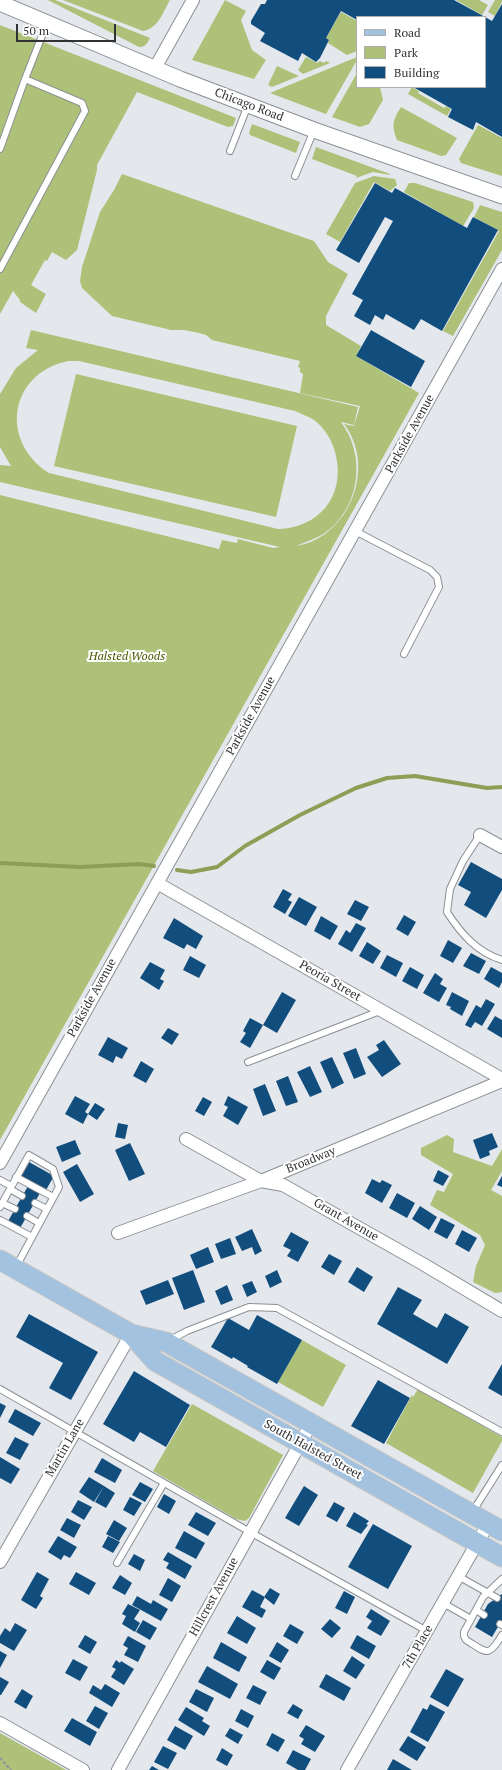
<!DOCTYPE html>
<html>
<head>
<meta charset="utf-8">
<style>
  body { margin:0 }
  #map { position:relative; width:502px; height:1770px; overflow:hidden; background:#e4e8ed; font-family:"PT Serif",serif }
  canvas { display:block }
  .legend { position:absolute; left:356px; top:16px; width:130px; height:72px; box-sizing:border-box; background:#fff; border:1px solid #adadae; margin:0; padding:5px 7px; list-style:none; font-size:12px; color:#313234 }
  .legend li { display:flex; align-items:center; gap:8px; height:20px }
  .legend b { width:20px; border:1px solid #adadae }
  .scale { position:absolute; left:16px; top:24px; width:100px; height:18px; box-sizing:border-box; border:2px solid #313234; border-top:0; padding-left:5px; font-size:12px; line-height:14px; white-space:nowrap; color:#313234; -webkit-text-stroke:3px #fff; paint-order:stroke }
</style>
</head>
<body>
<div id="map">
<canvas width="502" height="1770"></canvas>
<ul class="legend">
<li><b style="height:5px;background:#a2c2e0"></b>Road</li>
<li><b style="height:11px;background:#aec178"></b>Park</li>
<li><b style="height:11px;background:#114e7e"></b>Building</li>
</ul>
<div class="scale">50 m</div>
</div>
<script>
const g = document.querySelector('canvas').getContext('2d');
g.lineJoin = 'round';
function paint(path, color) {
  g.fillStyle = color;
  g.fill(path, 'evenodd');
}
function strokePath(path, color, width, dash) {
  g.strokeStyle = color;
  g.lineWidth = width;
  g.lineCap = dash ? 'butt' : 'round';
  g.setLineDash(dash || []);
  g.stroke(path);
}
function label(font, color, halo, rows, align = 'center') {
  g.font = font + ' "PT Serif",serif';
  g.lineWidth = 4;
  g.setLineDash([]);
  g.textBaseline = 'middle';
  g.strokeStyle = halo;
  g.fillStyle = color;
  for (const [text, x, y, turn = 0] of rows) {
    g.save();
    g.translate(x, y);
    g.rotate((+turn || 0) * Math.PI / 180);
    g.textAlign = isNaN(turn) ? turn : align;
    if (halo) g.strokeText(text, 0, 0);
    g.fillText(text, 0, 0);
    g.restore();
  }
}
const green = new Path2D(`
  M48 0H55L150 38C147 44 145 47 139 47Z
  M63 0H170C163 12 158 29 143 31Z
  M225 0 246 11 241 20 252 50 266 60 254 79 192 60Z
  M456 0H479L488 5 482 15Z
  M495 0H502V2L495 16 488 12Z
  M341 12 357 21V51L347 55 328 43 329 40 326 38Z
  M0 25 236 118 233 126 228 127 137 92 97 165V170L77 250 66 260 52 252 47 261 45 260 31 285 46 294 36 313 20 302V300L13 291 0 314Z
  M306 57 317 63 320 61 324 63 326 61 330 63 303 74 298 70Z
  M357 57V60L326 114 270 93Z
  M277 66 299 76 272 87 268 85Z
  M357 73V87H380L383 100 369 124 360 127 332 117Z
  M412 87 419 91 418 93 444 108 446 106 451 109 447 116 408 94Z
  M401 107 457 138 446 155 441 156 397 140C391 125 393 120 401 107Z
  M252 124 300 142 296 153 250 135 249 133Z
  M478 125 502 138V176L461 163 459 159Z
  M316 147 390 174V175L373 172 356 178 357 176 312 159Z
  M122 174 314 241 328 262 348 274 326 316V325L361 346 356 356 419 393 0 1140V495L219 549 222 540 237 543 238 539 273 548 280 547 0 482V465L11 466 0 447V394L16 368 38 350 26 348 31 330 358 407 354 425 341 422C365 454 361 502 330 529 320 538 307 541 296 546 349 538 377 467 344 424L354 426 360 406 300 393 303 374 300 372V368L298 367 300 361 212 340 206 335 199 333 184 330H171L112 316 82 288 80 281 82 267 100 212 114 190ZM68 361H79L295 411C301 414 308 416 314 420 326 429 333 442 336 456 345 496 319 528 278 529L49 473C0 442 8 374 68 361Z
  M374 176 395 179 397 185 390 191 374 182 340 242 326 234 355 183Z
  M409 183H415L473 202 474 208 463 226 404 192Z
  M480 205 502 212V250L453 336 443 331 499 231 474 217Z
  M76 374 297 426 276 517 54 466Z
  M447 1135 454 1139 453 1152 492 1166 502 1149V1171L491 1190 502 1196V1292L495 1293 473 1282 476 1266 485 1245 480 1235 430 1205 437 1190 444 1192 453 1174 421 1155V1148Z
  M302 1340 346 1365 323 1407 278 1382Z
  M418 1389 502 1437V1441L473 1493 386 1443 412 1395 413 1397Z
  M192 1404 283 1455 249 1518 245 1521 236 1519 153 1471Z
  M0 1733 66 1770H0Z`);
const stream = new Path2D(`
  M0 863 79 867 139 864 154 866
  M177 870 191 872 217 867 245 846 300 815 356 788 387 778 415 776 487 788 502 787`);
const building = new Path2D(`
  M267 0H454L485 17H357V20L341 11 326 38 329 40 320 58 316 62 302 53 298 61 260 41 265 33 251 24V21L261 4H265Z
  M502 4V137L476 122 473 130 448 117 452 109 413 87H485V17L492 21Z
  M375 183 392 193 395 188 467 228 473 217 498 230 442 331 421 319 414 330 386 314 383 320 375 315 370 325 354 316 363 300 352 294 393 221 385 217 359 263 336 250Z
  M371 330 425 361 411 387 356 356Z
  M471 862 502 879V890L486 918 464 905 471 892 458 885Z
  M283 889 292 894 288 900 292 902 285 914 273 907Z
  M299 897 317 907 306 926 288 916Z
  M355 900 369 907 361 921 347 914Z
  M404 915 416 922 408 936 396 929Z
  M321 916 338 926 330 940 314 931Z
  M174 918 203 936 196 949 187 944 184 949 163 938Z
  M356 923 366 928 352 952 338 944 346 930 350 933Z
  M448 940 462 948 453 963 440 956Z
  M367 942 381 951 373 964 359 956Z
  M471 953 486 961 479 974 463 966Z
  M387 955 403 963 396 977 380 968Z
  M190 956 206 965 199 978 183 970Z
  M150 962 165 970 160 979 164 981 159 990 140 978Z
  M410 967 424 975 417 989 402 981Z
  M491 967 502 973V982L499 988 484 979Z
  M435 973 443 979 440 984 447 988 439 1002 423 993Z
  M282 992 296 1000 277 1033 263 1025Z
  M452 992 469 1001 462 1016 450 1009 451 1007 446 1005Z
  M486 999 495 1004 482 1026 475 1022 471 1028 465 1025 476 1005 481 1008Z
  M495 1016 502 1020V1038L487 1029Z
  M250 1018 263 1025 250 1048 240 1042 246 1033 243 1031Z
  M168 1028 179 1034 172 1045 161 1038Z
  M108 1037 128 1048 122 1059 116 1056 113 1063 98 1055Z
  M384 1040 401 1064 382 1077 367 1057 379 1050 376 1045Z
  M356 1048 366 1074 354 1079 343 1053Z
  M332 1057 344 1083 332 1089 320 1062Z
  M141 1061 154 1069 146 1083 133 1076Z
  M310 1066 322 1092 310 1097 297 1072Z
  M288 1076 298 1102 286 1106 276 1081Z
  M265 1084 276 1111 263 1116 253 1089Z
  M75 1096 90 1104 85 1112 88 1114 95 1103 105 1109 97 1120 88 1114 83 1124 65 1114Z
  M228 1096 248 1107 238 1125 223 1116 228 1107 224 1105Z
  M203 1097 212 1102 204 1116 195 1111Z
  M118 1123 128 1125 125 1139 115 1137Z
  M492 1133 498 1147 489 1151 490 1155 480 1159 473 1140Z
  M75 1140 81 1154 62 1162 56 1147Z
  M130 1143 145 1174 129 1181 115 1150Z
  M29 1162 54 1176 46 1190 21 1176Z
  M77 1164 94 1194 80 1202 63 1172Z
  M438 1170 449 1176 443 1186 433 1181Z
  M502 1176V1187L497 1185Z
  M372 1179 380 1183 382 1180 392 1185 382 1203 365 1193Z
  M28 1186 40 1193 19 1230 7 1223Z
  M397 1193 415 1203 407 1218 389 1208Z
  M420 1206 437 1217 429 1230 412 1219Z
  M441 1218 455 1225 447 1239 434 1232Z
  M252 1229 262 1251 255 1255 252 1247 242 1251 235 1237Z
  M462 1230 477 1238 469 1252 455 1244Z
  M291 1232 309 1242 298 1262 287 1256 291 1250 283 1246Z
  M230 1238 236 1254 221 1259 215 1244Z
  M208 1247 214 1262 196 1269 190 1255Z
  M329 1254 342 1261 334 1275 321 1267Z
  M357 1267 373 1277 364 1292 348 1282Z
  M193 1270 205 1302 184 1310 172 1278Z
  M277 1270 282 1282 270 1288 265 1276Z
  M168 1280 174 1294 146 1305 140 1291Z
  M252 1281 257 1292 247 1297 242 1285Z
  M227 1285 233 1300 221 1305 215 1291Z
  M398 1287 422 1300 413 1314 437 1328 445 1313 469 1327 447 1364 377 1324Z
  M29 1314 98 1352 71 1400 49 1388 63 1363 16 1337Z
  M257 1315 302 1340 277 1384 247 1367 248 1366 233 1357 232 1359 211 1347 228 1318 249 1330Z
  M502 1364V1396L488 1388Z
  M134 1371 190 1405 166 1447 140 1432 134 1442 103 1424Z
  M378 1380 410 1398 384 1444 351 1426Z
  M0 1403 6 1406 0 1418Z
  M15 1409 41 1423 33 1436 8 1422Z
  M15 1437 29 1444 20 1460 6 1453Z
  M0 1457 20 1469 11 1484 0 1478Z
  M102 1458 122 1470 115 1483 94 1472Z
  M89 1477 104 1486 94 1502 79 1492Z
  M140 1482 153 1489 145 1502 132 1495Z
  M104 1486 115 1493 106 1508 95 1502Z
  M304 1486 318 1495 299 1526 285 1518Z
  M164 1494 176 1501 169 1514 157 1507Z
  M130 1497 142 1503 134 1516 123 1510Z
  M78 1500 92 1507 84 1520 71 1512Z
  M334 1502 345 1508 337 1522 326 1516Z
  M196 1512 216 1523 208 1536 188 1525Z
  M354 1512 369 1521 366 1524 368 1525 361 1534 346 1526Z
  M67 1518 81 1525 74 1538 60 1530Z
  M114 1520 127 1528 119 1541 106 1534Z
  M373 1524 412 1546 388 1589 348 1567Z
  M184 1531 205 1543 196 1559 175 1548Z
  M58 1536 77 1547 70 1558 64 1555 61 1560 48 1552Z
  M108 1536 120 1542 113 1553 102 1547Z
  M168 1552 192 1566 185 1579 166 1568 169 1563 163 1560Z
  M134 1554 145 1560 140 1571 128 1564Z
  M37 1572 49 1579 40 1596 43 1598 36 1609 21 1600Z
  M76 1572 96 1583 89 1595 69 1584Z
  M120 1575 132 1583 125 1595 112 1588Z
  M168 1578 181 1586 172 1602 159 1595Z
  M270 1588 280 1594 274 1605 264 1597Z
  M252 1590 265 1597 260 1607 266 1610 262 1618 242 1607Z
  M344 1591 355 1597 347 1614 335 1608Z
  M502 1594V1620L492 1637 475 1627 488 1604Z
  M137 1596 151 1604 153 1600 168 1609 161 1621 132 1605Z
  M128 1604 140 1610 134 1619 140 1623 135 1632 122 1624 126 1616 122 1614Z
  M371 1609 390 1621 381 1636 367 1628 372 1621 366 1617Z
  M237 1616 256 1628 247 1644 227 1633Z
  M330 1619 341 1628 332 1638 321 1629Z
  M143 1620 157 1628 150 1640 136 1632Z
  M15 1623 27 1630 14 1651 0 1643V1636L5 1628 10 1632Z
  M290 1624 304 1632 297 1644 283 1636Z
  M85 1635 97 1642 90 1654 78 1647Z
  M357 1635 376 1646 369 1659 350 1648Z
  M128 1636 146 1646 138 1662 124 1655 128 1648 123 1645Z
  M221 1642 247 1657 239 1672 213 1658Z
  M277 1642 289 1650 281 1663 269 1656Z
  M0 1651 7 1655 0 1668Z
  M352 1656 365 1665 356 1679 343 1671Z
  M73 1659 88 1667 80 1681 65 1673Z
  M116 1660 120 1663 121 1661 134 1669 124 1685 111 1677 116 1669 112 1667Z
  M267 1660 281 1668 274 1680 260 1672Z
  M207 1666 238 1684 230 1699 198 1682Z
  M446 1669 464 1679 448 1707 430 1697Z
  M326 1674 351 1688 344 1701 319 1687Z
  M0 1677 9 1682 1 1695H0Z
  M105 1684 120 1693 112 1707 89 1693 93 1685 101 1690Z
  M253 1685 267 1692 260 1705 246 1698Z
  M22 1689 33 1696 26 1709 14 1702Z
  M196 1689 214 1698 207 1712 189 1702Z
  M293 1704 303 1710 298 1719 287 1713Z
  M430 1704 445 1712 428 1742 410 1732 423 1708 427 1710Z
  M95 1706 108 1713 99 1729 86 1721Z
  M186 1707 204 1718 202 1721 210 1726 204 1736 178 1720Z
  M241 1709 254 1716 248 1728 235 1721Z
  M72 1718 97 1732 90 1746 64 1731Z
  M306 1725 325 1736 315 1752 301 1744 304 1739 299 1736Z
  M175 1726 193 1736 185 1750 167 1740Z
  M230 1728 243 1735 238 1744 225 1736Z
  M272 1733 285 1740 278 1752 266 1745Z
  M408 1736 426 1747 417 1761 399 1750Z
  M163 1746 177 1753 168 1769 154 1762Z
  M222 1748 233 1755 227 1766 216 1760Z
  M293 1750 311 1759 305 1770H298L286 1763Z
  M393 1759 412 1770H387Z
  M152 1766 159 1770H149Z`);
const path = new Path2D(`
  M0 1758 11 1770`);
const service = new Path2D(`
  M0 149 25 79 47 23
  M230 151 248 105
  M295 176 314 130
  M0 269 85 111 82 103 25 79
  M355 531 430 570 437 577 439 587 404 654
  M480 835 463 861 450 889 447 912C461 934 477 952 502 960
  M248 1062 380 1011
  M16 1177 53 1197
  M0 1180 11 1186
  M10 1189 22 1196
  M2 1203 15 1209
  M35 1203 47 1209
  M0 1207 29 1155 53 1169 59 1187 16 1267
  M27 1216 39 1223
  M0 1220 32 1237
  M170 1340 187 1331 249 1307 277 1308 502 1432
  M0 1389 250 1532 427 1631
  M473 1511 502 1465
  M117 1563 164 1483
  M458 1576 497 1598
  M502 1579 483 1597 464 1632V1636L466 1640C486 1652 488 1659 502 1635
  M443 1603 471 1619
  M476 1610 484 1615
  M500 1624 502 1625`);
const minor = new Path2D(`
  M155 68 193 0
  M480 835 502 847
  M157 883 502 1079
  M186 1139 261 1181 283 1185 423 1264 502 1311
  M0 1163 502 269
  M118 1233 261 1181 502 1081
  M0 1562 131 1334
  M0 1723 83 1770
  M118 1770 311 1424
  M347 1770 488 1524`);
const tertiary = new Path2D(`
  M0 3 180 79 314 130 502 196`);
const primary = new Path2D(`
  M0 1260 131 1334 166 1342 502 1531
  M131 1334 155 1361 502 1557`);
const streetNames = [
  ["Chicago Road",249,105,21],
  ["Parkside Avenue",410,434,-61],
  ["Parkside Avenue",251,716,-61],
  ["Peoria Street",330,981,30],
  ["Parkside Avenue",92,998,-61],
  ["Broadway",311,1160,-22],
  ["Grant Avenue",346,1220,30],
  ["Martin Lane",65,1448,-60],
  ["South Halsted Street",313,1450,29],
  ["Hillcrest Avenue",214,1597,-61],
  ["7th Place",418,1647,-60]
];
const parkNames = [
  ["Halsted Woods",127,657]
];
paint(green, '#aec178');
strokePath(stream, '#8d9e56', 4);
paint(building, '#114e7e');
strokePath(service, '#8b9094', 8);
strokePath(minor, '#8b9094', 14);
strokePath(tertiary, '#8b9094', 17);
strokePath(primary, '#c5c6c6', 21);
strokePath(path, '#94979a', 2.5, [3, 2]);
strokePath(service, '#fff', 6);
strokePath(minor, '#fff', 12);
strokePath(tertiary, '#fff', 15);
strokePath(primary, '#a2c2e0', 19);
label('12px', '#313234', '#fff', streetNames);
label('italic 12px', '#495900', '#fff', parkNames);
</script>
</body>
</html>
